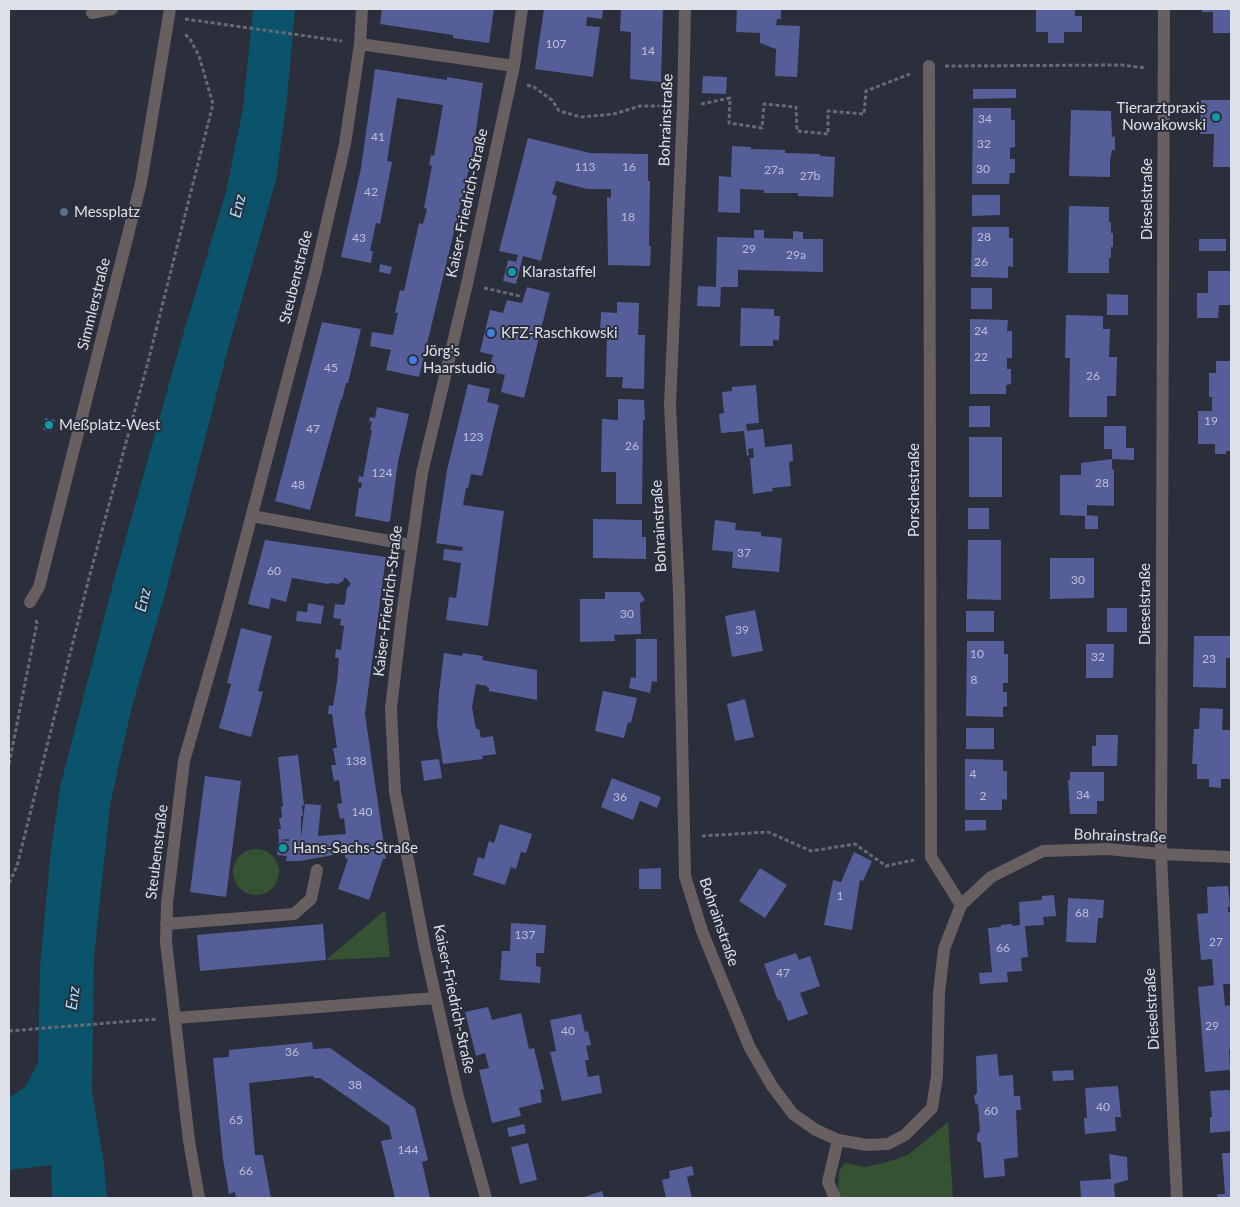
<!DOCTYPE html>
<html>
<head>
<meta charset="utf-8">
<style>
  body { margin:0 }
  #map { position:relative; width:1240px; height:1207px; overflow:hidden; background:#2b2e3b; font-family:Lato,sans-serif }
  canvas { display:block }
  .frame { position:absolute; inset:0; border:10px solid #dee0e9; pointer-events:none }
</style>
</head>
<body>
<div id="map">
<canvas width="1240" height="1207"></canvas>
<div class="frame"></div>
</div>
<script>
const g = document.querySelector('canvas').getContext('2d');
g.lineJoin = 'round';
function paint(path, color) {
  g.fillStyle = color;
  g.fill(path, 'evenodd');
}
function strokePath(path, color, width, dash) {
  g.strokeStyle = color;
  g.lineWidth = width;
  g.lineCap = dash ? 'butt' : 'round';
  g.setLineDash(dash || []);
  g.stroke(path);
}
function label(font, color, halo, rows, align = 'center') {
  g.font = font + ' Lato,sans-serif';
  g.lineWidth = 4;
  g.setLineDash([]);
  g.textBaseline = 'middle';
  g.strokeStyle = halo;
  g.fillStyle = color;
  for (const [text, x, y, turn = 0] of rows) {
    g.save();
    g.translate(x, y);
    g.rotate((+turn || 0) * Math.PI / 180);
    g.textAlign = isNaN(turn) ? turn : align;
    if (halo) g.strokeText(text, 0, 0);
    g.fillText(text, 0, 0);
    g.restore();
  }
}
const green = new Path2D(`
  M233 872a23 23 0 1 1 46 0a23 23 0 1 1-46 0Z
  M385 910 390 957 326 960Z
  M948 1122 953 1198H840L838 1195 839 1171 845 1163 865 1167 884 1163 908 1155Z`);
const water = new Path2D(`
  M253 9H295L287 99 276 180 228 349 164 598 132 706 110 805 94 957 92 1091 104 1164 107 1198H52L51 1165 9 1170V1098L25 1087 38 1063 40 967 51 849 61 783 114 580 180 345 226 192 243 109Z`);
const building = new Path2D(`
  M382 9H494L489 43 453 38V35L380 24Z
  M544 9H603L602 19 587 17 586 26 600 27 593 77 535 69Z
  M621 9H663L661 82 630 79 631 32 620 31Z
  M737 9H781V19H777L776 25 800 26 797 77 775 76 776 49 760 43V33L736 32Z
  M1036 9H1075V16H1082V32H1064V43H1048V32H1036Z
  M1202 9H1231V33H1213V12H1202Z
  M375 69 447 80V77L483 83 472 157 419 377 386 370 391 350 370 346 372 332 393 335 398 313H395L400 290 404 291 419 223 423 224 427 209 424 208 432 166 429 165 431 155 434 156 443 105 397 98 387 161 392 162 380 224 376 223 370 251H373L371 263 341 257 361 168Z
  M703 76 727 77 726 94 702 93Z
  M973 89H1016V98L973 99Z
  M1201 100H1231V167H1213L1214 134H1200Z
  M973 108H1011V120H1015V147L1010 148V159H1015V173H1010L1009 184H972Z
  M1071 110 1111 111 1112 137 1115 136V150H1112L1110 161V177L1069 176Z
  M528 138 590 153 648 154V181H650L649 246H651L650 266 608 265 607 197 611 198V189H587L556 181 552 194 557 196 541 261 523 256 516 284 503 281 508 260 516 262 518 255 499 251Z
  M732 146 751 147V149L785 150V153L820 154V156L835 157 833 197 798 196V193H764V190L740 189V213L718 212 719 176 731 177Z
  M972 195H1000V215L972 216Z
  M1069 206 1109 207V222H1111V233H1113V247H1111V258H1109V273H1068Z
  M972 227H1009V238H1013V267L1008 266V278L971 277Z
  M754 230H764V238L793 239V231L803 232V239H823V272L738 270V287H721L720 307 697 306 698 286 716 287 717 237 754 238Z
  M1199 239H1226V251H1199Z
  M380 264 392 267 390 274 379 272Z
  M1208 271H1230V305H1219L1218 318H1197V293H1208Z
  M527 287 550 293 524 398 501 392 505 375 489 371 493 355 480 352 490 310 503 313 507 300 522 303Z
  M971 288H992V309H971Z
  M1107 294 1128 295V315H1107Z
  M617 302 639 303 638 335H645L644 389 622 388 623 377H606L607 334H600L601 312 617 313Z
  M741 308 774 309V316H780L779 340H773V346H740Z
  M1066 315 1103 316V329H1110L1109 357H1117L1116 396H1107V417H1069L1070 358H1065Z
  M970 319 1008 320 1007 331H1012V358H1007V369H1011V384L1006 385V394H970Z
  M322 322 361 329 348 383H346L342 400 341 399 310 510 275 501Z
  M1216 361H1231V451H1226V454H1215V444H1198V411H1212V397H1209V373H1216Z
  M468 384 490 389 487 402 499 405 482 476 471 474 468 488H466L463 505 504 511 488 626 446 620 449 597 456 598 461 563 443 560 444 549 462 551 463 547 436 543 447 470Z
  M756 385 759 423 746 424 747 431 763 429 765 447 792 444 793 461 789 462 791 486 772 488 773 491 753 494 750 458H754L753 448 748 449 749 455 747 456 744 431 721 433 719 414 724 413 722 392 732 391V387Z
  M618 399 644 400 645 420H643L642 504H616V472H601L602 419 618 420Z
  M969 406H990V427H969Z
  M377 407 409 414 398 462 390 521 388 522 355 516 359 488H361L362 483 358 482 359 476 363 477 372 430H370L372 422 369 421 370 417 375 418Z
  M45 418 55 420 52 431 43 430Z
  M1104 426H1126V448H1134V460L1112 459V449H1104Z
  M969 437H1002V497H969Z
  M1112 459V469L1114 470V506L1087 505V515L1098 516V529H1085V516L1060 515V475H1081V463Z
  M968 508H989V529H968Z
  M593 519 642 520V537H646V559L593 558Z
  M715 520 736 523 735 530 761 532V536L782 538 779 572 732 568 733 552 712 550Z
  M265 540 386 557 365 714 386 859H383L369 900 338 889 348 859 345 858V853L299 861H286L287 856 277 855 279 840 289 841V839L279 840 278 829H281L279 818H282L281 807 283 806 278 757 298 755 304 805 302 806 303 816H301V838L305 804 321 805 318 836 346 834 344 818 340 819 337 804 342 803 339 780 334 781 331 765H336L333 748H337L332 714H328L329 705 333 706 337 682 339 658H335L336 649 341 650 344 626 340 625 341 619 333 618 335 604 343 605 345 603 347 588 351 584 346 578H344L343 581 338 584 330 583 328 584 292 578 286 602 271 598 269 609 248 604Z
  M968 540H1001V600L967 599Z
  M1050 558H1094V598L1050 599Z
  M605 592H640L645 600 640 603 641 634 614 635 615 641 580 642V599H605Z
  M308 603 324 606 321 624 296 621 297 611 307 612Z
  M1107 608H1127V632H1107Z
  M755 610 763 651 732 657 725 616Z
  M966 611H994V632H966Z
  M241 628 272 636 258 691 263 692 251 737 219 728 231 684 227 683Z
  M1194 636H1231V658H1226V688L1193 687Z
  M636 639H657V682L652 681 650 693 629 688 631 677 636 678Z
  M967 641H1004V654H1008V683H1003V692H1007V706L1003 707V717L966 716Z
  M1086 644H1114L1113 678H1086Z
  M444 653 462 656 463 653 483 656 482 660 537 670V700L489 691V688L487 687V686L476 684 472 707 476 729H479L481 738 493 736 496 754 482 756 483 759 443 764 437 725 439 693Z
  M603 691 637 698 631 723 628 722 624 738 595 731Z
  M745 699 754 737 735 741 727 704Z
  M1200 708 1223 709 1222 730H1231V779H1221V788L1209 787V779H1197V764H1192L1194 729H1199Z
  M966 728H994V749H966Z
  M1096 735H1118L1117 766H1092V746H1096Z
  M439 759 442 778 424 781 421 761Z
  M965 759 1003 760V771H1007V800L1002 799V810H965Z
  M1070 772H1104V801H1097V814H1070L1068 780H1070Z
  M205 776 241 781 226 897 190 892Z
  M612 778 661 797 657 808 640 801 633 820 601 807Z
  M965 820H986V830L965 831Z
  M500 824 532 834 526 853 521 852 516 869 511 867 505 885 473 875 478 857 484 859 489 841 494 843Z
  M854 852 872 861 863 881 860 880 852 930 824 925 833 880 841 882Z
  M661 868V889H639V869Z
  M760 868 787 885 765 918 739 901Z
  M1228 886 1230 907H1228V912H1231V984H1223L1225 1006 1231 1005V1049L1229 1050 1230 1070 1205 1072 1198 987 1214 985 1212 959 1201 960 1197 914 1208 913 1207 887Z
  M1054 895 1056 916 1043 917 1044 925 1025 926 1028 957 1021 958 1022 971 1007 972 1008 982 980 984 979 973 992 972 988 928 1001 927V925L1012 924V926L1020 925 1019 902 1042 900V896Z
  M1068 898 1104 900 1103 918H1098L1096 943 1066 942Z
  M511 923 546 925 544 953H536V966L541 967 540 983 500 980 502 951H510Z
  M323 924 326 960 200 971 197 935Z
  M796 953 799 960 810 956 820 986 800 993 808 1014 788 1021 780 1000 778 1001 764 964Z
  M488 1007 492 1020 521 1013 529 1049 534 1048 544 1089 540 1090 542 1102 519 1108 521 1116 492 1123 479 1070 489 1068 485 1053 476 1056 465 1012Z
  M581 1014 585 1032 588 1031 591 1045 586 1046 589 1060H585L588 1077 599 1075 602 1093 562 1101 550 1052 556 1051 550 1020Z
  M312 1042 313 1049 330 1048 415 1108 428 1160 422 1162 430 1198H395L381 1141 392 1139 389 1126 320 1078H314L313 1076 249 1083 255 1155H263L271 1198H236L235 1192 229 1194 223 1159 213 1058 229 1057V1050Z
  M997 1054 999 1076 1013 1075 1014 1096H1020L1021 1110H1016L1018 1157 1004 1159 1005 1176 984 1178 981 1143 977 1141V1134L980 1131 978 1105 975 1103 974 1096 977 1093 976 1056Z
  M1073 1070 1074 1080 1053 1081 1052 1071Z
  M1118 1086 1121 1117H1115L1116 1131 1085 1134 1084 1118H1087L1085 1088Z
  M1228 1090 1231 1091V1131L1210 1133V1117H1212L1210 1091Z
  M524 1124 526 1133 509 1137 507 1128Z
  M528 1143 537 1180 520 1184 511 1147Z
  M1222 1153H1231V1198H1218L1217 1194H1225Z
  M1109 1154 1127 1157 1128 1180 1114 1184 1115 1198H1081L1080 1181 1111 1179Z
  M692 1166 694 1175 687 1177 692 1198H666L662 1180 670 1178 669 1171Z
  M602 1191 604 1198H581Z`);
const path = new Path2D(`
  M185 19 342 41
  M945 66 1122 65 1146 68
  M527 85 534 87 552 100 559 111 581 117 614 114 640 106H665
  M701 104 730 98 729 123 762 128 764 104 796 107 797 131 828 134V111L864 114 866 91 910 74
  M484 288 520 296
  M9 764 37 623 35 619
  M702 836 768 832 811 851 855 844 886 866 914 860
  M9 883 17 866 89 578 148 362 213 104 199 56 190 39 184 33
  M9 1031 158 1019`);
const minor = new Path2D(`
  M685 9 683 107 670 405 679 593 685 876 702 931 719 973 750 1048 772 1086 793 1114 816 1130 838 1140 867 1145 888 1144 905 1135 932 1108 937 1076 939 993 944 949 961 905 991 877 1043 851 1107 849 1161 854 1231 857
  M1164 9 1161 854 1177 1198
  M92 13 112 9
  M360 44 514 66
  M929 66 931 857 961 905
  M252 516 411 545
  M30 602 39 587 141 183 170 9
  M166 924 294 914 311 899 317 870
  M176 1018 435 998
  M199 1198 189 1141 166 942 167 903 184 761 223 625 315 274 345 144 360 44 362 9
  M486 1198 458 1097 425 949 395 792 391 708 402 615 422 473 467 284 514 66 522 9
  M835 1198 828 1182 838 1140`);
const markers = [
  [1216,117,5,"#0f9aa8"],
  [64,212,5,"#5c6f8a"],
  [512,272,5,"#0f9aa8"],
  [491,333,5,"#3f7fe0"],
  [413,360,5,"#3f7fe0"],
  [49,425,5,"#0f9aa8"],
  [283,848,5,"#0f9aa8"]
];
const numberNames = [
  ["107",556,44],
  ["14",648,51],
  ["34",985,119],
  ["41",378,137],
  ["32",984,144],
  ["113",585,167],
  ["16",629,167],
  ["30",983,169],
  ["27a",774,170],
  ["27b",810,176],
  ["42",371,192],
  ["18",628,217],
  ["28",984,237],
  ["43",359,238],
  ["29",749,249],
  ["29a",796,255],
  ["26",981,262],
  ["24",981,331],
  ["22",981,357],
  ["45",331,368],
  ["26",1093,376],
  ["19",1211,421],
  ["47",313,429],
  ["123",473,437],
  ["26",632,446],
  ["124",382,473],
  ["28",1102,483],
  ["48",298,485],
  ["37",744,553],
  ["60",274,571],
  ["30",1078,580],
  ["30",627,614],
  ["39",742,630],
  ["10",977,654],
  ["32",1098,657],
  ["23",1209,659],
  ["8",974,680],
  ["138",356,761],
  ["4",973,774],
  ["34",1083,795],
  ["2",983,796],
  ["36",620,797],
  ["140",362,812],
  ["1",840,896],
  ["68",1082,913],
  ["137",525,935],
  ["27",1216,942],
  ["66",1003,948],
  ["47",783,973],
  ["29",1212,1026],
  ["40",568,1031],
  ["36",292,1052],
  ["38",355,1085],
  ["40",1103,1107],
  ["60",991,1111],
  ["65",236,1120],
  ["144",408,1150],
  ["66",246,1171]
];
const poiNames = [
  ["Tierarztpraxis",1206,108,"right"],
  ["Nowakowski",1206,125,"right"],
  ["Messplatz",74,212],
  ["Klarastaffel",522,272],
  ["KFZ-Raschkowski",501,333],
  ["Jörg's",423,351],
  ["Haarstudio",423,368],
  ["Meßplatz-West",59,425],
  ["Hans-Sachs-Straße",293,848]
];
const streetNames = [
  ["Bohrainstraße",666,120,-88],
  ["Dieselstraße",1147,199,-90],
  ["Kaiser-Friedrich-Straße",467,203,-78],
  ["Steubenstraße",296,277,-76],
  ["Simmlerstraße",94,304,-76],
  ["Porschestraße",914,490,-90],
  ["Bohrainstraße",659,526,-93],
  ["Kaiser-Friedrich-Straße",388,601,-83],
  ["Dieselstraße",1145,604,-90],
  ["Bohrainstraße",1120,836,2],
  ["Steubenstraße",157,852,-83],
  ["Bohrainstraße",719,922,71],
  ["Kaiser-Friedrich-Straße",454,999,78],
  ["Dieselstraße",1152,1009,-93]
];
const waterNames = [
  ["Enz",238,206,-77],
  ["Enz",143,600,-76],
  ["Enz",73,998,-82]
];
paint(green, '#355333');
paint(water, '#0b536b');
paint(building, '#555e99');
strokePath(path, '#676a75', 3, [4, 2.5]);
strokePath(minor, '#685f61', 12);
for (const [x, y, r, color] of markers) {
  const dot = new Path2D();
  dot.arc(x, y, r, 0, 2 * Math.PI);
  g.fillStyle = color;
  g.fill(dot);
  strokePath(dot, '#2b2e3b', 2);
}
label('12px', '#bcc0d5', null, numberNames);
label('15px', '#dee0e9', '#2b2e3b', poiNames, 'left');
label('15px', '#dee0e9', '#2b2e3b', streetNames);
label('italic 16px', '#a0e0fc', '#2b2e3b', waterNames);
</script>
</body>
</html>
